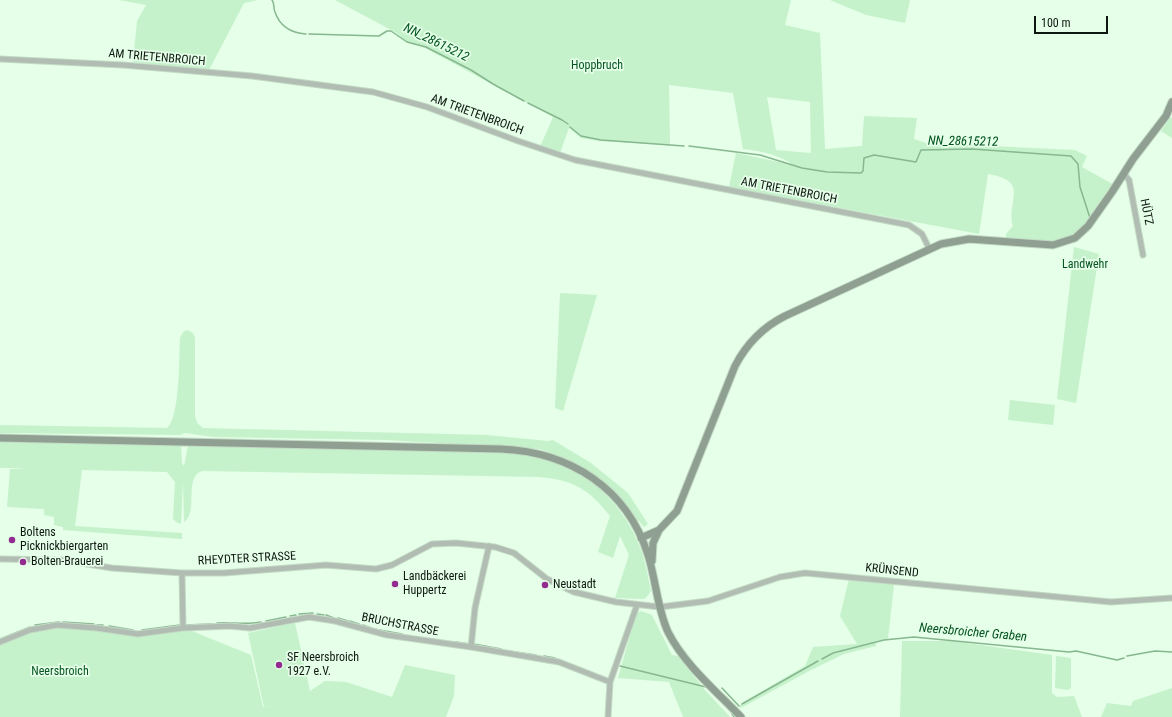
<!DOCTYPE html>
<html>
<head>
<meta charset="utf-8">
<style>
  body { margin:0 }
  #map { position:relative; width:1172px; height:717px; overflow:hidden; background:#e5ffe8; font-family:"Roboto Condensed",sans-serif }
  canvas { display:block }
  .scale { position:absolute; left:1034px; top:16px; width:74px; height:18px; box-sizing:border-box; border:2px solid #0e1710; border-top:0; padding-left:5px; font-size:12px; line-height:14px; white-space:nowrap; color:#0e1710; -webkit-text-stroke:3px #e5ffe8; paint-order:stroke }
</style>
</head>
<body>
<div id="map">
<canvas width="1172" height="717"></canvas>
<div class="scale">100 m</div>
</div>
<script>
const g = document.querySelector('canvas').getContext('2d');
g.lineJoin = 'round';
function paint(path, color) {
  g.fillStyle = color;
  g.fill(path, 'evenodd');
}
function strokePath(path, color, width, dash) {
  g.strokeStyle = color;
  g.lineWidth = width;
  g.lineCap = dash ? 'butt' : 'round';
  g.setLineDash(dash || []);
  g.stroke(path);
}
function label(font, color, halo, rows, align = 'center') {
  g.font = font + ' "Roboto Condensed",sans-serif';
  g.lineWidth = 3.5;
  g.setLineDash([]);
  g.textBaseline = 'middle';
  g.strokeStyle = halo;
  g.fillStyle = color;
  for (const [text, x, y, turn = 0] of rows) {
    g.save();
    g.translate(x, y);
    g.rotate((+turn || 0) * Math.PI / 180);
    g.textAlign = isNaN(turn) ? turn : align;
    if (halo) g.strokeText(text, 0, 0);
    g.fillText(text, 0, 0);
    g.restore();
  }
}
const green = new Path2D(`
  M119 0H258L244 3 209 70 133 62 137 21 146 5Z
  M335 0H791L785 25 820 33 825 149 862 146 864 116 917 118 914 139 926 143 1075 150 1087 156 1082 167 1116 186 1088 226 1060 244 1006 241V234L1013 226C1006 201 1031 181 988 174L979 234 729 187 736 153 793 165C779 154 759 151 743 149L733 93 669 85 670 145 599 141 581 138 569 128 560 153 540 147 553 117 425 48 407 42 395 32ZM767 97 810 102 811 153 776 150Z
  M830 0H910L905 23 866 15Z
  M1170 118H1172V138L1161 131Z
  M1074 247 1099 254 1076 403 1057 399Z
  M560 293 597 295 563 411 555 408Z
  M187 330 193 333 195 338V415L197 423 203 428 487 435 548 441 553 440 591 463 628 493 648 524 644 527 605 482 579 465 540 449 386 440 213 437 185 433 180 435 0 433V425L167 428C180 418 179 356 180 338L183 332Z
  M1010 400 1055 405 1053 425 1008 420Z
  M0 442 181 445 182 463 184 466 188 446 506 452C518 454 531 455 542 458 589 470 624 505 641 550 646 563 648 578 651 591L646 598 643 599 615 598 629 555 620 536 613 558 598 552 610 516C589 489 573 480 540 477L202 471C183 477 199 513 184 522L183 481 181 524 176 522 173 519 175 482 167 472 82 470 75 526 182 533V539L63 530V527L54 525V517L44 515V509L7 507 10 469 25 468H0Z
  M849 579 894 584 888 639 876 641V646L844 654 809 671 741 708 739 706 745 701 805 666 813 647 857 644 840 616Z
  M641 611 652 615 672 655 679 656 704 689 730 717H683L669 682 618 678 636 614Z
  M295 623 310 691 325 681 346 682 392 697 405 665 455 675 454 696 446 717H0V644L34 630 55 626 97 629 137 635 187 629 251 655 263 707 280 703 264 707 248 633Z
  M902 641H952L1052 655V693L1057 697 1074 696 1082 717H900Z
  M1056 656 1071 658V688L1068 690 1055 688Z
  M1172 688V717H1101L1107 703 1131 706 1133 701Z`);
const stream = new Path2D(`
  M272 0C275 4 273 8 275 12 280 27 291 33 306 34
  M309 34 379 36 387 31H391L407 42 426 47 471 70 493 84 524 101
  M528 103 562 120 568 124
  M570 127 581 136 601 140 684 146
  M689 146 760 155 802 168 827 172 861 173 863 171 864 158 874 155 916 162 921 150 972 149 1071 156 1078 164 1080 187 1090 218
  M299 614 313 613
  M317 614 324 615
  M326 615 334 618
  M290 616 296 615
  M338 618 348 621
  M266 621 286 617
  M350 621 359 624
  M63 622 94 624
  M217 623C232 622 246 625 261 622
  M35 625 59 622
  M97 625H103
  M185 625 213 624
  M363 625 371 628
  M109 626 133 630
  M374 629 402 634
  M142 630 180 625
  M0 639 30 627
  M456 642 470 644
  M474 644 501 649
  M508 651 536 655
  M544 656 555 658
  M1127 656 1155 651 1172 652
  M822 659 833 653 884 640 914 637 1069 652 1076 651 1117 660 1124 658
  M620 666 706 687
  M722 688 739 706
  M742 704 818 661
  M732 714 734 717`);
const minor = new Path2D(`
  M0 59 123 65 252 76 373 92 427 107 518 141 575 160 909 225 922 234 929 248
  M1124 174 1129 180 1143 255
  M0 559 62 560 112 568 182 573H224L326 565 376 569 392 565 432 544 456 543 495 547 514 553 547 579 574 592 616 602 660 607 708 601 780 577 805 573 1111 602 1172 598
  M182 573 183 628
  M0 642 30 630 57 625 96 628 138 634 183 628 230 626 250 628 309 617 335 621 387 635 471 647 559 662 610 682
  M471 647 475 608 489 546
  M608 717 610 682 637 605`);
const secondary = new Path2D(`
  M0 438 501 449C570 452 627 488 648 555 656 580 657 608 668 632 684 664 716 691 741 717
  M641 538 659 530 677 511 735 366C746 345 763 327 785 316L941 244 969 239 1053 245 1075 238 1088 226 1112 192 1133 159 1166 116 1172 102
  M652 561 653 543 659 530`);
const markers = [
  [12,540,4,"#922a8f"],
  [23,562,4,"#922a8f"],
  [395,584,4,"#922a8f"],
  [545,585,4,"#922a8f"],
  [279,665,4,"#922a8f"]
];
const streetNames = [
  ["AM TRIETENBROICH",157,58,5],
  ["AM TRIETENBROICH",477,115,20],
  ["AM TRIETENBROICH",789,191,11],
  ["HÜTZ",1146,212,79],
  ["RHEYDTER STRASSE",247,559,-3],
  ["KRÜNSEND",892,571,6],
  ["BRUCHSTRASSE",400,625,11]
];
const parkNames = [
  ["Hoppbruch",597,66],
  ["Landwehr",1085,265],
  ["Neersbroich",60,672]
];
const poiNames = [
  ["Boltens",20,533],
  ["Picknickbiergarten",20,547],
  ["Bolten-Brauerei",31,562],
  ["Landbäckerei",403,577],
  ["Huppertz",403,591],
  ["Neustadt",553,585],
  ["SF Neersbroich",287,658],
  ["1927 e.V.",287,672]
];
const waterNames = [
  ["NN_28615212",436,43,26],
  ["NN_28615212",963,142,1],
  ["Neersbroicher Graben",973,633,5]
];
paint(green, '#c5f2cb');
strokePath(stream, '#87b78f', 1.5);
strokePath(minor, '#c3dac5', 7);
strokePath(secondary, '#c3dac5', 9);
strokePath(minor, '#b1bcb2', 5);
strokePath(secondary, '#8f9f91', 7);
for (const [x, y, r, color] of markers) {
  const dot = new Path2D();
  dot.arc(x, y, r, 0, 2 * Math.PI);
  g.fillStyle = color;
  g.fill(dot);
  strokePath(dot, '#e5ffe8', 1.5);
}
label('12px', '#0e1710', '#e5ffe8', streetNames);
label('12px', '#055422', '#e5ffe8', parkNames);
label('12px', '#0e1710', '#e5ffe8', poiNames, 'left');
label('italic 13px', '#035321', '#e5ffe8', waterNames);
</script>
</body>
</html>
